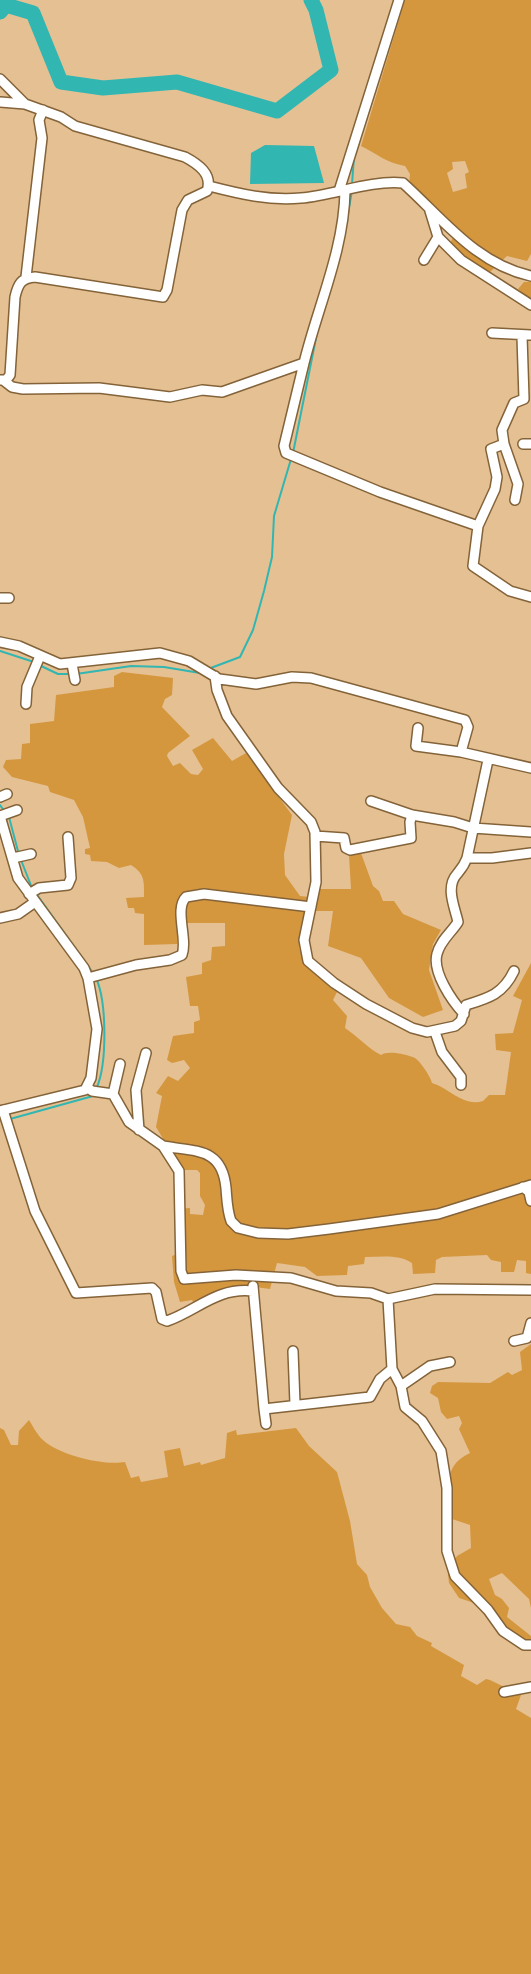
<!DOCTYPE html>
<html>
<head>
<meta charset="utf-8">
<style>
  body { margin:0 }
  canvas { display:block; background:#e4c093 }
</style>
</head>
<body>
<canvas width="531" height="1974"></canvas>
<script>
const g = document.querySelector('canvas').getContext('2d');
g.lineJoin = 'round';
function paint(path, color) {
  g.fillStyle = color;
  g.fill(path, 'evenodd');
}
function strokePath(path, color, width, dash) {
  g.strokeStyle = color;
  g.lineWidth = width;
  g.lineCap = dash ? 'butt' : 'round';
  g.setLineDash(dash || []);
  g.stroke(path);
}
const green = new Path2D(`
  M405 0H531V254L527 261 507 256 489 273 462 258 449 245 456 232 409 184 410 174 405 166C387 163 377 154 361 146ZM465 161 469 172 465 174 467 188 453 192 447 173 453 169 452 162Z
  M524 282H531V300L518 289Z
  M122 672 173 678 172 695 165 699 162 707 190 736 168 753 167 756 173 766 180 763 191 774 198 775 203 769 192 750 213 738 232 761 246 753 292 815 284 854 285 875 300 896 309 897 302 925 306 937 299 947 305 965 337 992 333 1000 347 1016 345 1028C357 1036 369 1049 381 1055 387 1050 407 1054 415 1058 420 1061 431 1077 432 1083 449 1088 463 1107 483 1101L489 1095H505L511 1052 496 1050 495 1034 513 1033 522 1000 513 996 531 963V1274L526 1273V1261L517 1260 514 1272H501V1262L491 1260 487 1255 442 1257 436 1260 435 1273 413 1274 412 1263C399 1254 381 1257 365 1257L364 1264 348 1266 347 1275 317 1276 305 1267 277 1263 270 1289 248 1286 194 1304 192 1300 180 1302 174 1282 172 1256 177 1254 176 1209 190 1208V1214L203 1215 205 1205 200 1196V1173L197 1170H182L156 1127 162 1096 156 1093 168 1076 178 1081 190 1068 184 1060 172 1063 167 1060 173 1036 194 1033V1022L200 1020 198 1006H190L186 977 202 974V963L211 960 212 947 225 946V923H186L187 917H178L177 944 144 945V914L135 913 134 908H128L126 898 144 897C144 881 145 874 131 865L119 868 107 862 91 861 90 855 85 854V849L90 848 83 817 74 800 50 792 48 786 12 777 3 767 6 760 21 759 22 744 30 743V724L54 721 56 695 114 687V676Z
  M361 853 373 886 379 891 383 901H394L403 914 441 930 433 944 429 970 443 1010 423 1017 389 998 361 958 328 946 333 911H315L318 889H351L349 855Z
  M531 1344V1608L529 1599 502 1573 489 1579 495 1595 502 1599 509 1608 507 1617 531 1636V1642L523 1643 477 1604 459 1598 449 1583 448 1574 457 1570 453 1562 457 1556 471 1548 470 1525 452 1519C450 1490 440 1467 470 1453L459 1429 462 1423 459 1416 447 1419 441 1412 438 1398 430 1393 432 1386 438 1382 490 1383 508 1372 512 1375 522 1370 520 1352Z
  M29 1420C33 1426 37 1435 43 1440 59 1455 104 1466 125 1462L131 1478 139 1476 141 1482 168 1477 164 1451 180 1448 184 1466 200 1462 201 1465 225 1458 227 1433 236 1430 237 1435 296 1428 309 1446 337 1472 350 1521 357 1564 367 1575 370 1587 382 1608 396 1624 410 1627 417 1636 432 1643 431 1646 464 1665 461 1676 477 1685 486 1679 490 1680 521 1695 516 1709 531 1718V1974H0V1428L4 1430 11 1445H18L19 1431Z`);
const water = new Path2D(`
  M265 145 314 146 324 183 250 184 251 153Z`);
const stream = new Path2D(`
  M352 184 354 157
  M347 220 352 190
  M293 453 317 333
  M0 651 34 662
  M39 665 58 674H70
  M208 669 240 657 253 630 264 591 272 557 274 516 291 459
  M76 674 131 666 164 667 200 673
  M0 805 5 812
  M9 817 19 855
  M21 860 32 888
  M35 892 93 973
  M96 978C107 1002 107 1063 97 1087
  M10 1119 93 1096`);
const river = new Path2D(`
  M0 12 6 5 33 13 61 82 103 88 177 82 277 111 331 70 316 10 311 0`);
const minor = new Path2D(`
  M0 79 25 104 61 117 75 126 185 157C198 164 213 174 207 191L188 200 182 210 167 290 163 297 35 277C21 278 18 284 15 297L10 375 6 380H1
  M0 102 25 104
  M209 186C240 194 269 201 301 198 335 195 369 180 403 183 443 219 476 264 531 276
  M339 191 399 0
  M430 211 438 237 461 260 531 305
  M424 260 438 237
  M26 277 42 138 39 120 43 110
  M492 333 531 335
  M304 363C318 306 344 250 345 191
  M3 380 12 387 23 389 99 388 170 397 202 390 222 392 304 363 284 446 286 453 380 492 478 526 473 566 510 591 531 597
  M504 444 518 484 515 500
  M523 444H531
  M478 526 495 489 497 477 491 449 504 444 502 430 514 403 524 399 522 336
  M0 598H9
  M0 642 19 646 60 664 160 653 189 661 219 679 227 680 256 684 292 677 311 678 465 720 468 727 461 752 531 768
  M72 664 75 680
  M215 676 217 690 227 716 278 788 311 822 315 832 316 882 304 940 308 961 334 983 366 1004 412 1028 427 1032 455 1026 461 1021 466 1005C489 998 503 994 514 971
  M26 704 27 687 40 656
  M418 728 416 746 461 752
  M0 797 7 794
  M371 801 412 815 454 822 473 828 531 832
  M0 816 18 878 84 968 88 978 97 1029 91 1078 85 1090 0 1111
  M0 816 17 810
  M315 836 344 838 346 848 350 850 411 838 410 822 412 815
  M13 858 31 854
  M467 858H492L531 853
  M29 894 39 888 68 885 71 878 68 837
  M0 918 18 914 35 902
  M88 978 136 965 170 960 182 955C188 939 174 909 186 897L204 894 311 907
  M464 1014C452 1001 432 972 437 954 440 941 451 933 458 922 455 908 445 887 457 874 462 868 464 866 467 858L488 760
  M435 1032 442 1052 461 1077V1085
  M87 1087 92 1091 113 1094 129 1122 163 1146 179 1171 181 1271 184 1279 236 1275 291 1278 336 1291 371 1293 388 1299 392 1369 401 1386 405 1407 422 1421 441 1451 447 1488V1551L455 1576 488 1610 503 1631 524 1645H531
  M113 1094 120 1064
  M3 1110 35 1211 76 1293 152 1288 156 1292 162 1319 167 1321C198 1310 217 1287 253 1291
  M139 1130 136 1090 146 1053
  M163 1146C196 1152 222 1147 226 1188 227 1200 227 1210 231 1221L238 1228 258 1233 288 1234 329 1229 438 1214 531 1185
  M523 1187 529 1192 531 1201
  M253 1286 264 1409 370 1397 380 1379 392 1369
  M388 1299 435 1289 531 1290
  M514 1341 527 1338 531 1323
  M293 1351 295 1404
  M401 1386 430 1366 450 1362
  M264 1409 266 1424
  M504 1692 531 1687`);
paint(green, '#d5973e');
paint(water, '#31b6b2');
strokePath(stream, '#31b6b2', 2);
strokePath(river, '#31b6b2', 15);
strokePath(minor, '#846339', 12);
strokePath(minor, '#fff', 9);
</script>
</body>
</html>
